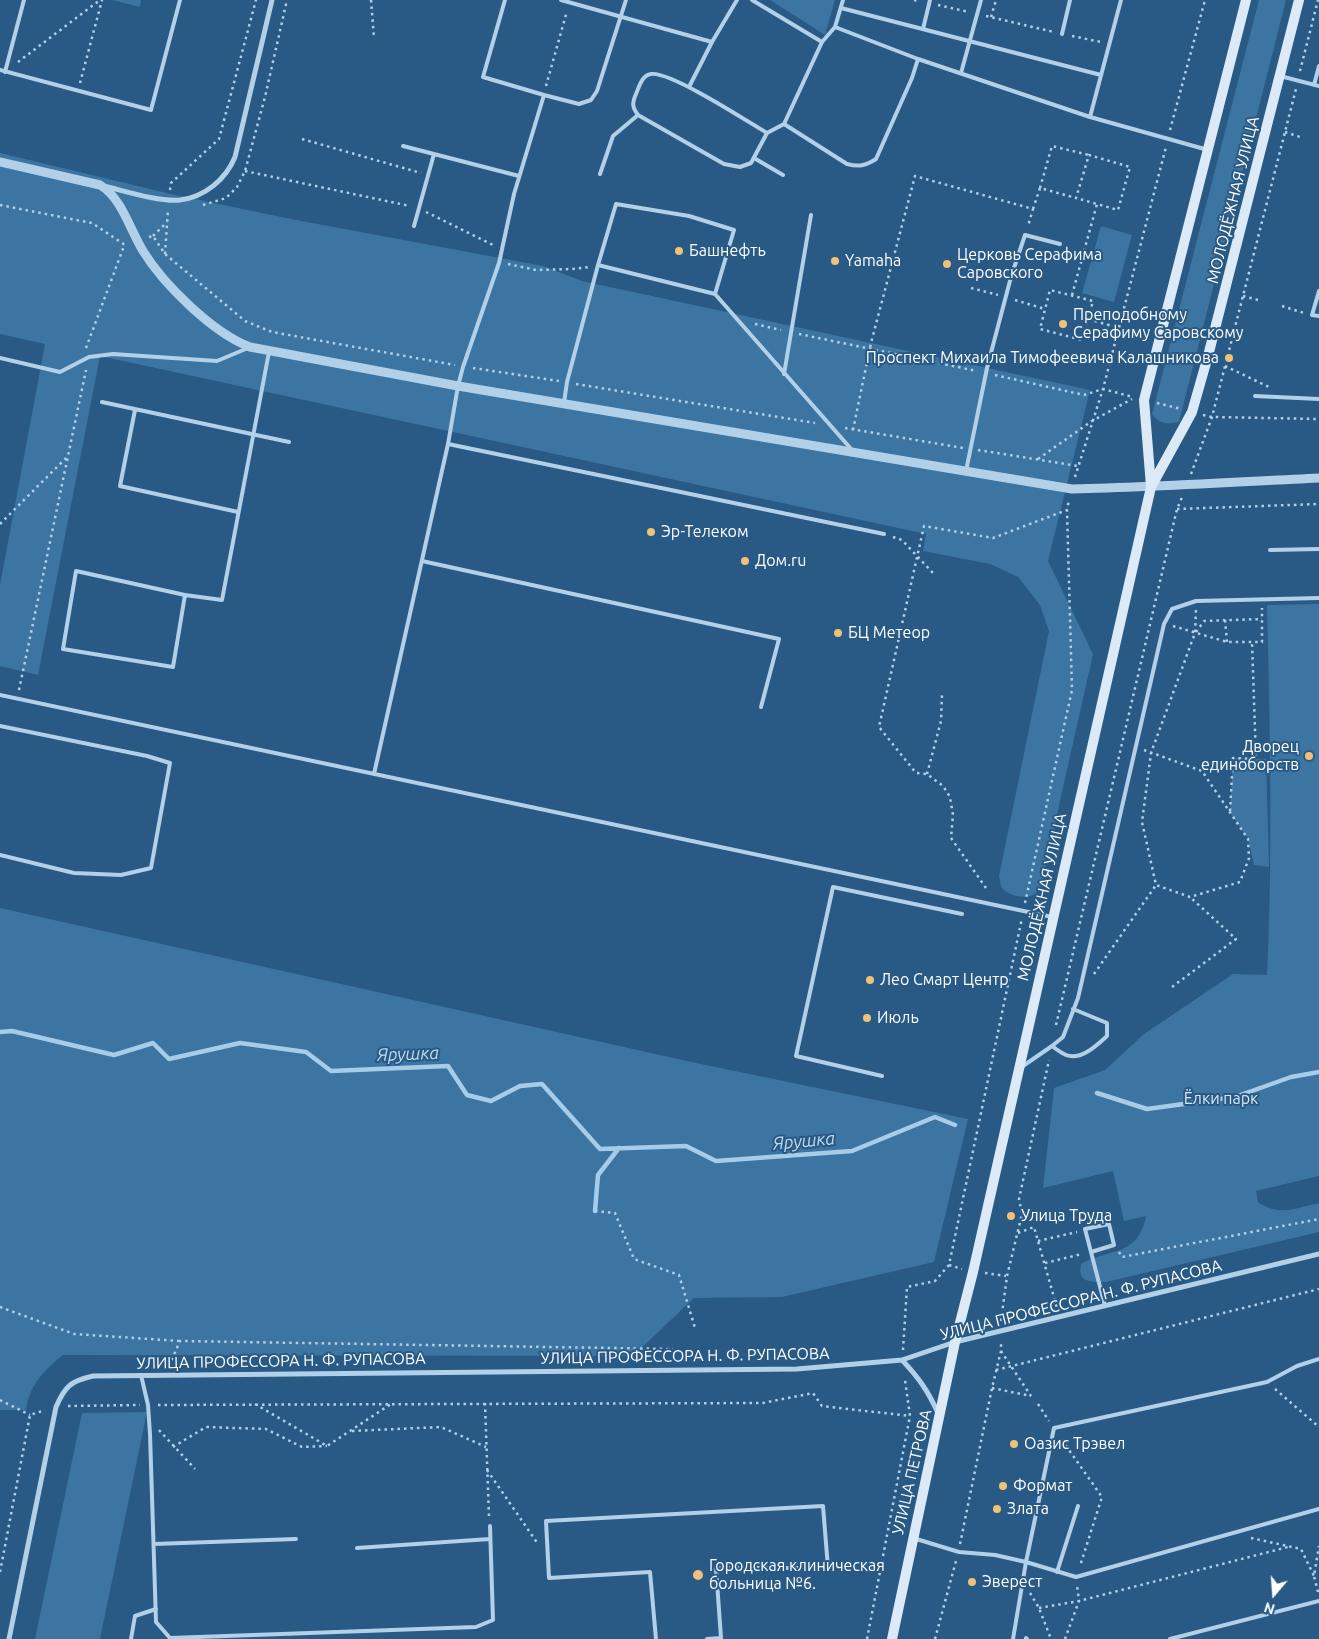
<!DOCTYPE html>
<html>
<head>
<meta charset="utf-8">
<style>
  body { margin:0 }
  #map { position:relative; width:1319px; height:1639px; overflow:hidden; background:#285a85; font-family:Ubuntu,sans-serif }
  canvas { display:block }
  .north { position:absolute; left:1249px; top:1569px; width:50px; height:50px; -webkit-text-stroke:4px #285a85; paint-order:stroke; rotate:198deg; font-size:14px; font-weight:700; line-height:20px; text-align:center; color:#fff }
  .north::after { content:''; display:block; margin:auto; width:18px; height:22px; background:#fff; clip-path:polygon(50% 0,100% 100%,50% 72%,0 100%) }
</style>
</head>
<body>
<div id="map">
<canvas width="1319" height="1639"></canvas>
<div class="north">N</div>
</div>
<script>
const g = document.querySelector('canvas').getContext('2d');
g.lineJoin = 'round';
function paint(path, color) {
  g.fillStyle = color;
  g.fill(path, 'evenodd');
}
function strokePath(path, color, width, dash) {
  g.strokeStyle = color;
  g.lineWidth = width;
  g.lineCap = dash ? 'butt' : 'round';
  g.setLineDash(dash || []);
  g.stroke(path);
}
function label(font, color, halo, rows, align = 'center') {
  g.font = font + ' Ubuntu,sans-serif';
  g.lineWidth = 4;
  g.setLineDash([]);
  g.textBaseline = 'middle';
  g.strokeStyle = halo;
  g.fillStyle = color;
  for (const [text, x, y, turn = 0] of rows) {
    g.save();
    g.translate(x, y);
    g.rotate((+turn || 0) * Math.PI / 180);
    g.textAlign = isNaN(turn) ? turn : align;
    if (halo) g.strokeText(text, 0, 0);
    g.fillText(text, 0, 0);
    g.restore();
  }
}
const green = new Path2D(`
  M112 0H141L140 7Z
  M770 0H835L825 35Z
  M1259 0H1286L1179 422C1167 424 1160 425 1152 414Z
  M0 153 171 194 291 219 543 266 582 281 1090 390 1048 561 1093 654 1041 886C1039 890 1037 893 1033 895 1025 899 1008 896 1002 888 1000 885 1000 879 999 876L1049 631 1040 605 1018 577 990 564 923 551 926 534 100 356 38 675 0 666V585L45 344 0 334Z
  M1101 226 1132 235 1114 302 1082 293Z
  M1319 604V1176L1256 1191 1258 1202C1280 1217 1295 1208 1319 1203V1232L1106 1282C1091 1282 1077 1283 1081 1264 1110 1248 1138 1257 1146 1216L1124 1221 1113 1171 1043 1188 1054 1088 1105 1070 1144 1034 1233 974 1267 975C1273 852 1270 729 1267 605Z
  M1233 758 1266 759 1269 867 1254 865 1248 839 1230 812Z
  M0 908 696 1063 968 1119 934 1262 782 1297 694 1298 633 1356 63 1355C44 1370 29 1386 26 1410H0Z
  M147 1412 100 1639H35L82 1413Z`);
const stream = new Path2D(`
  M0 1032 12 1031 114 1055 153 1043 169 1059 240 1043 306 1052 331 1071 448 1066 467 1095 491 1101 520 1086 542 1084 600 1149 686 1146 716 1161 852 1151 935 1117 955 1125
  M1097 1093 1147 1109 1235 1097 1291 1077 1319 1072
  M595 1211 598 1175 619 1148`);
const path = new Path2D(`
  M371 0 374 38
  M914 0 920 1
  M938 5 969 12
  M986 16 1054 32
  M991 17 996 0
  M1072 36 1101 42
  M18 62 100 0
  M1300 71 1318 0
  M80 83 102 0
  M546 86 567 11
  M1170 130 1205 0
  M1285 132 1303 138
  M302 139 421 173
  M245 171 410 206
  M1040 188 1052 146 1089 155
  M170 190 171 183 219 139 256 0
  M0 205 92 223 125 245 127 244
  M203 205 226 198 237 187 245 171 265 97 287 0
  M1033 209 1040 188 1076 198
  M426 212 493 245
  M153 236 167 222
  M149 237 153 236 165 254 245 321 272 332 455 365
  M165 254 168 210
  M508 264 536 270 572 269 589 267
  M971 288 998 295
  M1072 295 1097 204 1118 210 1130 167 1089 155 1076 198 1097 204
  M1243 296 1258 300
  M1015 300 1045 309
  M1282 306 1304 313
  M1088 319 1093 301 1050 290 1040 329 1082 340 1088 319 1119 328
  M755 324 781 330
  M799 334 977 371
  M86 348 124 246
  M1225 366 1269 387
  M473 368 559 381
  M995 375 1084 395 1103 389 1133 397
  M576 384 815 423
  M1157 403 1181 409
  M1203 415 1212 417 1319 419
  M845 428 963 448
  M853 430 871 343 915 176 1033 209 1028 226
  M978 450 1078 466
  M1038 459 1092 421 1132 399
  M1191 474 1212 417 1296 89
  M1075 477 1103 389 1166 147
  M1177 509 1319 504
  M0 524 67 457
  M893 537 902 540 933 573
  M1225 620 1227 642
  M1173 626 1227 642H1262V608
  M1196 632 1204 621 1262 619
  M19 690 86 370
  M1144 750 1202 771 1248 839 1249 858 1240 882 1190 897 1156 885 1142 822 1151 753 1195 633 1196 610
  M927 774 941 721 942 694
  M1230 811 1233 758 1256 759 1252 642
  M986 888 951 838 953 815 950 797 943 786 927 774 916 773 879 727 924 526 993 538 1067 510
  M1025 903 1072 690 1067 510 1069 499
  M1094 974 1156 885
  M1172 987 1236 939 1190 897
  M1056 1025 1177 509 1183 495
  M595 1211 615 1213 634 1259 679 1275 695 1328
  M1018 1233 1034 1227 1057 1308
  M1038 1241 1077 1232
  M1119 1252 1122 1257 1319 1219
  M1045 1263 1082 1254
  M949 1265 962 1269
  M985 1273 1006 1276
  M0 1307 74 1334 180 1341
  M1001 1321 1007 1276 1022 1214 1019 1199 1049 1060
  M903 1350 907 1287 935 1281 949 1265 1022 918
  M1001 1351 1031 1396
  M169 1366 180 1341 673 1349
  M996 1370 1319 1289
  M992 1388 1031 1396
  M1275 1389 1319 1427
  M0 1400 30 1415
  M485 1403 489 1517
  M255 1404 327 1446 391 1404
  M1038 1404 1049 1421
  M158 1405 763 1403 813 1393 822 1406 910 1416
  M68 1406 140 1405
  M159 1430 195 1469
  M352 1431 441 1427 486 1447
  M1062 1440 1102 1497 1080 1566
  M173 1447 206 1427 266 1429 302 1447 327 1446
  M487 1470 538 1544
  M1251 1538 1301 1549 1314 1576
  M960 1544 992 1388 1001 1351V1341
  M0 1572 30 1415 45 1410
  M1318 1592 1314 1576 1319 1546
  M1030 1593 1039 1608 1051 1639
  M1039 1608 1079 1601 1288 1547
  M867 1639 910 1416 905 1380
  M935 1639 956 1561
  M1065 1639 1079 1601 1077 1585`);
const service = new Path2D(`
  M505 0 483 77 544 95
  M561 0 712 42
  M626 0 597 91 591 100 579 104 544 95 514 194 499 263 463 367 458 386 448 444 884 534
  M752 0 822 42 835 27 918 59 1090 117 1208 150
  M841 8 1101 75
  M835 27 843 0
  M923 29 930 0
  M1062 34 1070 0
  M0 70 151 110 180 0
  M5 72 24 0
  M961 73 981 0
  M1280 76 1319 86
  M1314 85 1319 66
  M689 87 712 42 737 0
  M1090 117 1121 0
  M784 124 847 164C859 167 865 166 876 159L912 78 918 59
  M767 133 751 163 740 167 724 164 638 115C632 107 632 103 636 94 639 87 642 75 651 74 670 71 747 121 767 133L784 124 822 42
  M403 146 519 176
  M754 158 783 175
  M600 174 613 136 638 115
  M414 226 434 154
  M598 265 616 204 689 216 734 230 715 294
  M1319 291 1312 315 1319 316
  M0 358 60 372 89 357 113 354 217 361 248 348
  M784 374 811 215
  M1255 396 1319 399
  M102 402 289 442
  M564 403 567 382 598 265 715 294 852 450
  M135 410 120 486 238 512
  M966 471 987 368 1011 277 1025 235 1060 244
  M1270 550 1319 549
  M422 561 779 639 761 707
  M185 595 173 667 63 649 76 571 185 595 222 600 269 352
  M0 695 1052 917
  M0 726 147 756 170 763 151 868 121 875 74 873 0 855
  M374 774 448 444
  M1052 1046C1056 1049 1061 1053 1066 1055 1081 1061 1097 1045 1107 1036V1023L1073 1009
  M1023 1066 1052 1046 1063 1037 1078 998 1164 624 1172 609 1196 601 1319 598
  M882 1076 796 1056 833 887 962 914
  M1091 1252 1114 1245 1109 1224 1085 1229 1105 1306
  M141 1375 148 1405 150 1434 156 1622 170 1638 476 1627 493 1620 490 1526
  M913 1538 959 1552 995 1555 1026 1562 1054 1428 1267 1382 1297 1366 1319 1359
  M154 1544 296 1539
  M357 1548 490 1539
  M1057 1572 1078 1506
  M1026 1638 1027 1639
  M131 1639 135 1616 156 1609
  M656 1639 650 1572 549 1578 546 1521 823 1506 828 1568H716L721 1638 707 1639
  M1013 1639 1026 1562 1076 1577 1319 1509
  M1170 1639 1319 1601`);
const minor = new Path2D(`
  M104 186C125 191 159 202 180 200 205 197 226 179 235 157L272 0
  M902 1360C919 1378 928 1391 938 1413
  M9 1639 56 1407C65 1386 71 1381 93 1376L797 1369 902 1360 955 1342 1319 1254`);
const tertiary = new Path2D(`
  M0 162 100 185C122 198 130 230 143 251 164 285 213 333 250 347L458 386 1072 489C1154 487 1237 482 1319 478`);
const secondary = new Path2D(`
  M1151 486 1144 400 1246 0
  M892 1639 955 1342 973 1272 1151 487 1192 412 1208 356 1299 0`);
const markers = [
  [679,251,5,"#f0c178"],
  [835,261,5,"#f0c178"],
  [947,264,5,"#f0c178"],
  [1063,324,5,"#f0c178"],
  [1229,358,5,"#f0c178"],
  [651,532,5,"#f0c178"],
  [745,561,5,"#f0c178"],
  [838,633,5,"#f0c178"],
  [1309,756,5,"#f0c178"],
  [870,980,5,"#f0c178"],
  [867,1018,5,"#f0c178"],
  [1011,1216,5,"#f0c178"],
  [1014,1444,5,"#f0c178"],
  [1003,1486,5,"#f0c178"],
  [997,1509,5,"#f0c178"],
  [698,1575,6,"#f0c178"],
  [972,1582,5,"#f0c178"]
];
const streetNames = [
  ["МОЛОДЁЖНАЯ УЛИЦА",1233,200,-76],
  ["МОЛОДЁЖНАЯ УЛИЦА",1042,897,-77],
  ["УЛИЦА ПРОФЕССОРА Н. Ф. РУПАСОВА",1081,1300,-14],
  ["УЛИЦА ПРОФЕССОРА Н. Ф. РУПАСОВА",685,1356,-1],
  ["УЛИЦА ПРОФЕССОРА Н. Ф. РУПАСОВА",281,1361,-1],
  ["УЛИЦА ПЕТРОВА",912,1472,-77]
];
const poiNames = [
  ["Башнефть",689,251],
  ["Церковь Серафима",957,255],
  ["Саровского",957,273],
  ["Yamaha",845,261],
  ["Преподобному",1073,315],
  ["Серафиму Саровскому",1073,333],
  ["Проспект Михаила Тимофеевича Калашникова",1219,358,"right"],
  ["Эр-Телеком",661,532],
  ["Дом.ru",755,561],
  ["БЦ Метеор",848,633],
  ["Дворец",1299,747,"right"],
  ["единоборств",1299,765,"right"],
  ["Лео Смарт Центр",880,980],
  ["Июль",877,1018],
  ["Улица Труда",1021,1216],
  ["Оазис Трэвел",1024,1444],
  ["Формат",1013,1486],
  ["Злата",1007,1509],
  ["Городская клиническая",709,1566],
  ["больница №6.",709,1584],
  ["Эверест",982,1582]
];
const parkNames = [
  ["Ёлки парк",1221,1099]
];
const waterNames = [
  ["Ярушка",408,1054,-2],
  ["Ярушка",804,1141,-5]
];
paint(green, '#3c74a2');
strokePath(stream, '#a7cce8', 4.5);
strokePath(path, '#b2d0e8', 2.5, [2.5, 4]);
strokePath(service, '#b2d0e8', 4);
strokePath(minor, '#b2d0e8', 5);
strokePath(tertiary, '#b2d0e8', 9);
strokePath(secondary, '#dceaf7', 10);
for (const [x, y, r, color] of markers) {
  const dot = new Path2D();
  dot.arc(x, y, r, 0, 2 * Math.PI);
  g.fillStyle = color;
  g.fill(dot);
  strokePath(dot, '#285a85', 2);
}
label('16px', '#fff', '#285a85', streetNames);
label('16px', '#fff', '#285a85', poiNames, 'left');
label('16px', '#d6e8f6', '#285a85', parkNames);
label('italic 18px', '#bed9ef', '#285a85', waterNames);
</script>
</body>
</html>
